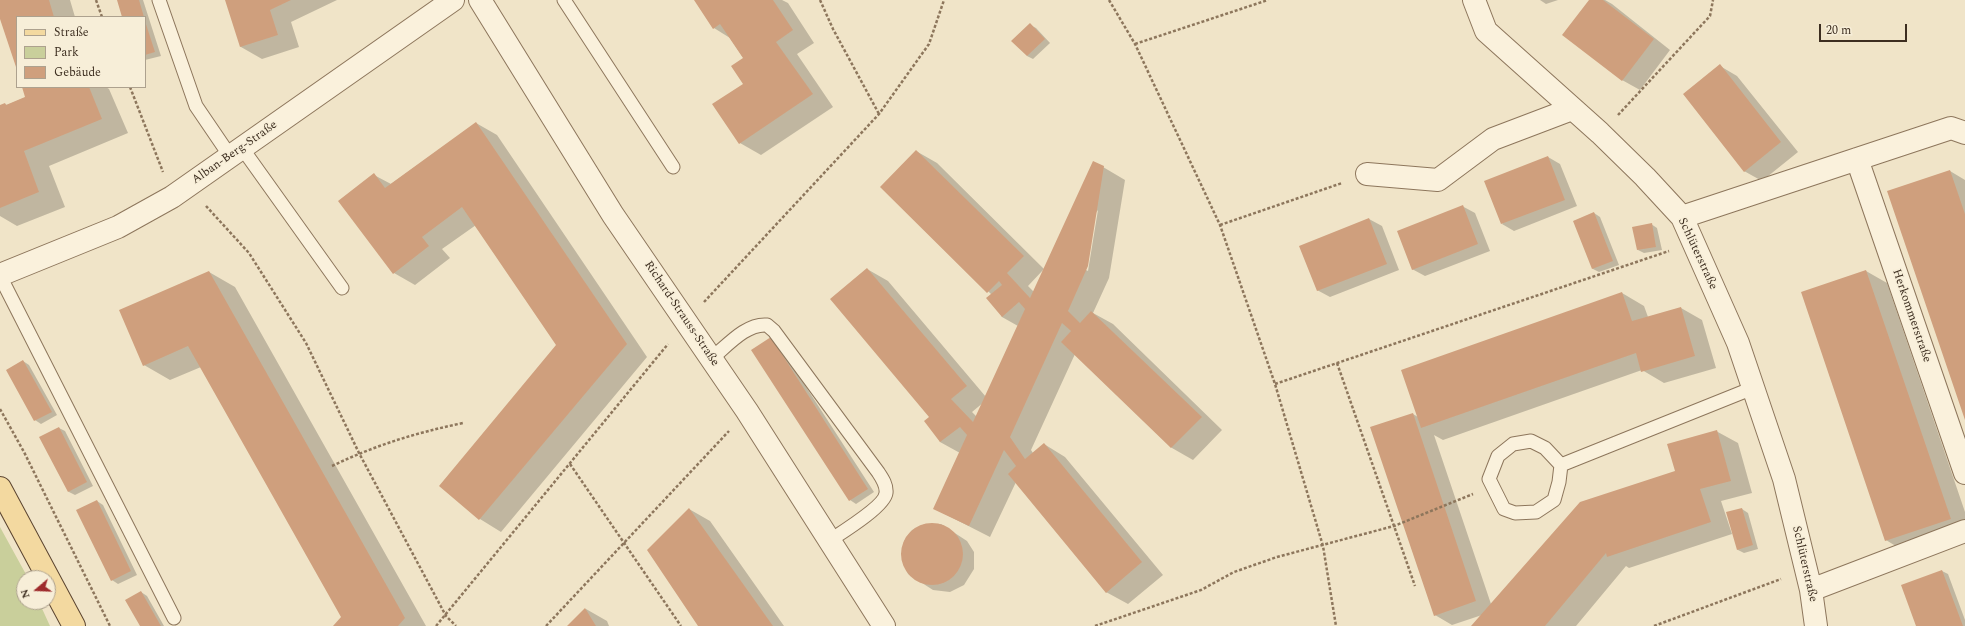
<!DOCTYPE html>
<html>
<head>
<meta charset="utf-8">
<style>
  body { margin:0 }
  #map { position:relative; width:1965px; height:626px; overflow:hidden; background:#f0e4c8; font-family:Spectral,serif }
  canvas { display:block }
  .legend { position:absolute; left:16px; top:16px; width:130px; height:72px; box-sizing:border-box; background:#f7eed8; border:1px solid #ada18e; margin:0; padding:5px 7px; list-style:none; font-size:12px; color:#3d2e20 }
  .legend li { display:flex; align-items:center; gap:8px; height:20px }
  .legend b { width:20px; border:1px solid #ada18e }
  .north { position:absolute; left:16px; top:570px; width:40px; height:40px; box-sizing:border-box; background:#f7eed8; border:1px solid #ada18e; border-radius:50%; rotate:251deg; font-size:11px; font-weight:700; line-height:16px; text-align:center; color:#3d2e20 }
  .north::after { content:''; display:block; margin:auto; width:14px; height:18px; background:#9e2a2b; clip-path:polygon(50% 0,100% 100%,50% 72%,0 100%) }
  .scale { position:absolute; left:1819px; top:24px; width:88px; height:18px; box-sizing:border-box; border:2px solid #3d2e20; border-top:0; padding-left:5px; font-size:12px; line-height:14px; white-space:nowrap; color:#3d2e20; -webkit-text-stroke:3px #f7eed8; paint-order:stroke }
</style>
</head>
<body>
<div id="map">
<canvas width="1965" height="626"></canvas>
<ul class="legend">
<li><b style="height:5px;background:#f3d9a0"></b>Straße</li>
<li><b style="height:11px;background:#c9cf9b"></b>Park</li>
<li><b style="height:11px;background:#cf9f7d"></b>Gebäude</li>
</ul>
<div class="north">N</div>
<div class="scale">20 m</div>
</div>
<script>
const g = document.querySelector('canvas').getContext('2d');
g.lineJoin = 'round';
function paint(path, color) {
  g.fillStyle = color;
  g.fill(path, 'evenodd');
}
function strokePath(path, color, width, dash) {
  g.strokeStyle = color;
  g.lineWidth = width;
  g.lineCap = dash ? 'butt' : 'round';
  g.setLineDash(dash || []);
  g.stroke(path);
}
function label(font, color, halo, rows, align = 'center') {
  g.font = font + ' Spectral,serif';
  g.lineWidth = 3;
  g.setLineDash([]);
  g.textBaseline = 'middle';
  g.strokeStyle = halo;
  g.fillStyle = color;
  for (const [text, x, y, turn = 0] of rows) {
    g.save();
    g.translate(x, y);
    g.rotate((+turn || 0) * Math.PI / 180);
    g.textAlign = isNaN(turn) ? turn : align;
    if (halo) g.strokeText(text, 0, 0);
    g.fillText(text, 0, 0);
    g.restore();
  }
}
const green = new Path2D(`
  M0 527 28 578H24V602H39L50 626H0Z`);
const shadow = new Path2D(`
  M0 0H70L75 17H17V68L0 15Z
  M118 0H143L161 56 145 60V17H123Z
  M226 0H337L291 22 299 47 262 59 241 47Z
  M695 0H782L788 3 814 43 797 54 833 107 761 155 740 143 744 84V59L730 38 714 28Z
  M1540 0H1558L1546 4Z
  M1590 0H1605L1612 4 1670 50 1640 90 1622 80Z
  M1030 25 1036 28 1050 43 1033 59 1027 56Z
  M1720 66 1737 76 1798 152 1762 181 1744 171Z
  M23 87H106L109 89 128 133 49 166 65 207 17 226 0 216V106L5 104 7 105 26 97Z
  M476 123 497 135 647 357 501 532 480 519 440 486 558 345 476 225 442 249 450 258 415 285 394 273 374 175 391 184Z
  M916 151 937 163 1044 269 1028 286 1034 292 1103 167 1125 180 1109 278 1093 313 1113 324 1222 430 1193 460 1172 448 1075 354 1031 450 1033 453 1044 444 1065 457 1163 575 1128 604 1106 592 1016 482 990 537 935 509 960 453 940 442 867 269 888 281 986 397 1018 326 1002 317 992 295 881 187ZM1098 210 1088 271 1086 270 1095 214ZM984 402 977 417 972 412Z
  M1548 157 1560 164 1577 206 1514 231 1502 224Z
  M1950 171 1965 180V418Z
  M1462 206 1475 213 1490 251 1425 276 1412 269Z
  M1594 213 1600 217 1619 265 1599 272 1593 269 1574 221Z
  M1369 219 1382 226 1399 270 1330 297 1317 290Z
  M1651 224 1657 228 1662 250 1644 253 1638 250Z
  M1866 271 1887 283 1965 512V533L1907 553 1886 540Z
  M209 272 235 287 426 626H334L342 617 201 367 170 380 144 365Z
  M1622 293 1644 306 1648 317 1681 308 1702 320 1716 368 1664 383 1642 370 1443 440 1434 435 1491 604 1676 472 1716 431 1738 443 1752 493 1721 501 1732 534 1629 568 1626 566 1576 626H1472L1482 615 1452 625 1435 615 1413 414 1418 417Z
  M777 342 874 492 856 504 850 500 753 350Z
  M23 361 29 365 57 415 41 424 35 420Z
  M59 428 65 431 93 486 75 495 69 492Z
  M97 501 103 505 137 575 118 584 112 580Z
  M689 509 710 521 784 626H699Z
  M1742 509 1748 513 1758 549 1744 553 1738 550Z
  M925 524H941L967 541 974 552V569L964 585 950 592 933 590 908 574 902 560 904 541 912 530Z
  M1942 571 1948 574 1965 620V626H1917Z
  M141 592 147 596 164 626H141Z
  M586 609 607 621 609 626H569Z`);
const building = new Path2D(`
  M0 0H49L54 17H17V70L0 19Z
  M117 0H139L144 17H122Z
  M225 0H291L270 10 278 35 240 47Z
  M694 0H773L793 30 776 42 813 94 739 144 712 104 743 84 731 66 743 58 720 24 713 29Z
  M1589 0H1603L1654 39 1622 81 1562 35Z
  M145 21 155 52 145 55Z
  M1030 23 1045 39 1027 56 1011 41Z
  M1720 64 1781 142 1744 172 1683 94Z
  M22 87H89L102 119 24 151 39 192 0 208V105L5 103 6 105 25 97Z
  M476 122 627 344 479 520 439 486 556 345 462 207 422 237 429 246 393 274 338 201 374 173 385 188Z
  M916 150 1024 256 1007 273 1030 298 1093 161 1104 166 1088 266 1068 311 1080 323 1091 311 1202 417 1171 448 1061 342 1071 331 1062 323 1010 437 1025 459 1044 443 1142 562 1106 593 1008 474 1016 466 1004 450 969 526 933 509 967 435 960 427 940 442 924 421 929 417 830 299 867 268 967 386 951 399 973 422 1025 309 1019 302 1002 317 986 298 1002 285 999 281 987 293 880 187Z
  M1548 156 1565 200 1501 224 1484 181Z
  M1950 170 1965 214V420L1887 191Z
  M1463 205 1478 244 1412 270 1397 231Z
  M1594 212 1613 261 1592 269 1573 221Z
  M1369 218 1387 264 1317 291 1299 246Z
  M1652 223 1656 247 1637 250 1632 227Z
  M1866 270 1951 519 1885 541 1801 292Z
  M209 271 405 618 398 626H333L341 617 188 346 143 366 119 310Z
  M1622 292 1632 321 1681 307 1695 356 1641 372 1636 353 1421 428 1401 370Z
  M771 337 868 489 849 501 751 350Z
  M23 360 52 412 34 421 6 370Z
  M1413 413 1476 601 1434 616 1370 427Z
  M59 427 87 482 68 492 39 437Z
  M1717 430 1731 481 1700 489 1711 522 1607 557 1606 553 1545 626H1471L1580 502 1675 471 1667 444Z
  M97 500 131 571 111 581 76 510Z
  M689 508 773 626H698L647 550Z
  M1742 508 1753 545 1737 550 1726 512Z
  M901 554a31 31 0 1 1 62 0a31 31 0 1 1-62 0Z
  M1942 570 1963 626H1916L1901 585Z
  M141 591 161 626H140L125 600Z
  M585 608 596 626H567Z`);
const path = new Path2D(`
  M96 0 102 17
  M820 0 833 29 879 114
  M1109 0 1135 44 1220 225 1275 384 1323 546 1336 626
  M1135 44 1268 0
  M130 87 163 172
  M1618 115 1710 16 1713 0
  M206 206 249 253 306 343 359 453 446 616 456 626
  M1220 225 1342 183
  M704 302 879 114 929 44 944 0
  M1337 363 1415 586
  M1275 384 1669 251
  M0 409 24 452 110 626
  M570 464 681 626
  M332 466C376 445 415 433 463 423
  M436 626 668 344
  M546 626 729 431
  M1095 626 1201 590 1234 572 1277 557 1394 526 1473 494
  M1654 626 1781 579`);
const service = new Path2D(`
  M159 0 196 106 230 156
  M564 0 673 167
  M242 148 342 288
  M0 276 174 618
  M711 359C727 346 746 323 767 325L774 331 878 472C882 478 887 485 886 493 885 506 841 533 829 541
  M1561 465 1545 448 1531 441 1513 444 1498 456 1489 479 1504 509 1515 513 1536 512 1554 500 1559 482 1561 465 1753 388`);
const minor = new Path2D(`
  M480 0 613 215 747 411 884 626
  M1474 0 1486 31 1600 133 1645 177 1682 217 1738 343 1784 479 1811 590 1816 626
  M1857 159 1965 473
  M1367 174 1438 180 1493 139 1572 109
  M1682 217 1951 128 1965 133
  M0 275 118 227 172 197 453 0
  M1811 590 1965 531`);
const primary = new Path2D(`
  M0 488 74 626`);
const streetNames = [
  ["Alban-Berg-Straße",235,153,-35],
  ["Schlüterstraße",1697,254,65],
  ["Richard-Strauss-Straße",681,314,56],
  ["Herkommerstraße",1911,316,71],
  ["Schlüterstraße",1804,564,77]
];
paint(green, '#c9cf9b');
paint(shadow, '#0003');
paint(building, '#cf9f7d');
strokePath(service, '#8d765c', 15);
strokePath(minor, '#8d765c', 24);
strokePath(primary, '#5b4430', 24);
strokePath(path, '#8d765c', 2.5, [3, 2]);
strokePath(service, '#faf1dc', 13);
strokePath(minor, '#faf1dc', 22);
strokePath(primary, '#f3d9a0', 22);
label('12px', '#3d2e20', '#f7eed8', streetNames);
</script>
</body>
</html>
